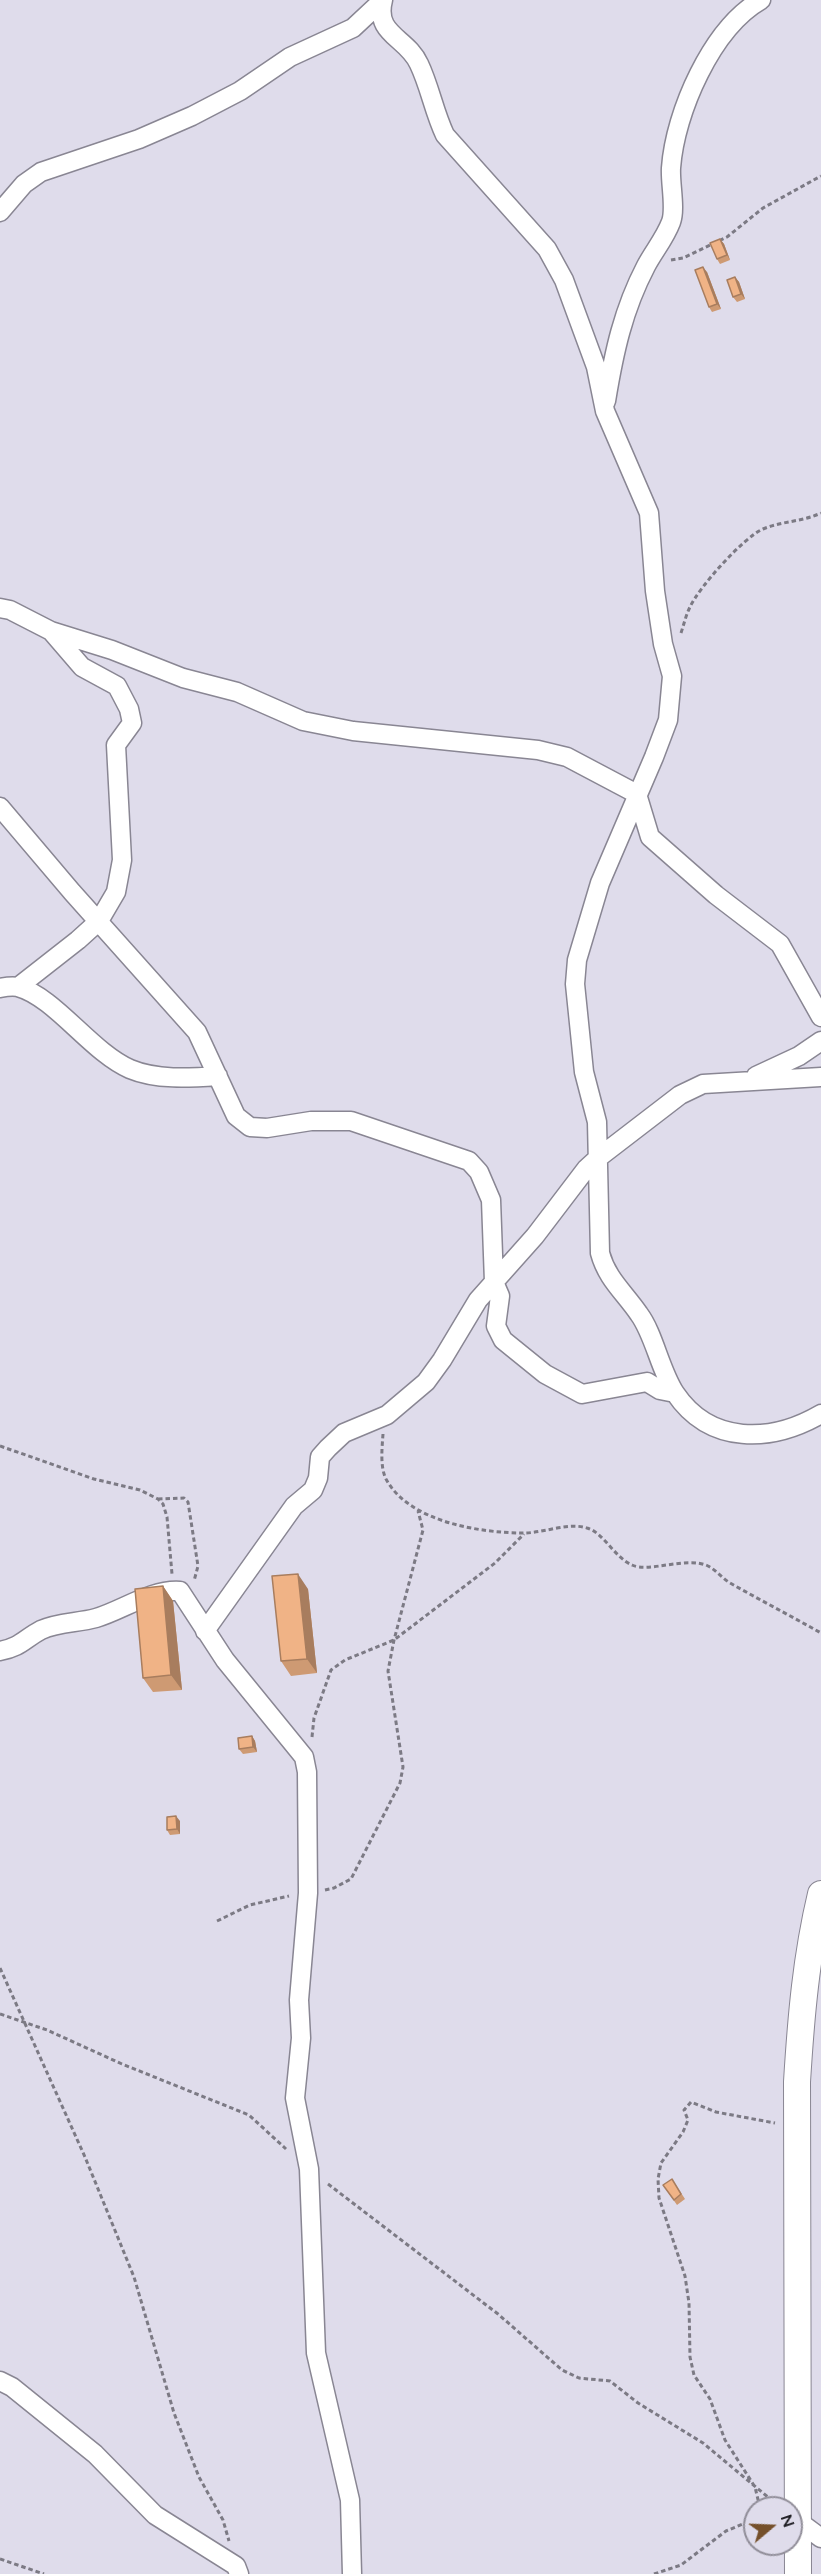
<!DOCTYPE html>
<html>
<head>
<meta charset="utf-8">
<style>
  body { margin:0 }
  #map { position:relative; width:821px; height:2574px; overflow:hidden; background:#dfdceb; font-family:Lato,sans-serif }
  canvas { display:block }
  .north { position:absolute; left:743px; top:2496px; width:60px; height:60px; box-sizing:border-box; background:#dfdceb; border:2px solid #918e99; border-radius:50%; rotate:71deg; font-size:16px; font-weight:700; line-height:24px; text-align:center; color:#1b1a1f }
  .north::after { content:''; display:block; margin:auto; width:21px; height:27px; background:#75502b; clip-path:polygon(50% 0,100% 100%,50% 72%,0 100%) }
</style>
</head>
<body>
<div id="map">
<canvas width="821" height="2574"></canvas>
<div class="north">N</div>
</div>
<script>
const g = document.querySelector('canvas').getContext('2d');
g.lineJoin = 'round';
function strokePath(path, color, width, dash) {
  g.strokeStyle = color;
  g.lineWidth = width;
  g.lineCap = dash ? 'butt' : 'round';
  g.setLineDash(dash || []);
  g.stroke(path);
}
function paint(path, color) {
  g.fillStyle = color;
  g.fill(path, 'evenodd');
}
const path = new Path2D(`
  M671 260 683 258 727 237 763 208 821 176
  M681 633C684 624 686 615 690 607 699 587 744 537 763 529 782 521 802 522 821 513
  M383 1434C382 1448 380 1467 386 1479 409 1522 480 1533 524 1533 544 1533 568 1522 587 1528 603 1532 615 1558 632 1565 649 1573 687 1556 708 1566 716 1570 722 1578 730 1583 760 1600 791 1616 821 1633
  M0 1446 94 1479 140 1490 158 1499 163 1504 167 1517 172 1574
  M158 1499 184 1498 188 1502 198 1566 194 1581
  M312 1737 314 1718 331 1670 345 1660 394 1640 495 1563 524 1534
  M325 1890 334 1888 351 1879 400 1783 403 1767 388 1671 394 1640 423 1530 418 1511
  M217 1921 250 1905 289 1896
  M0 1968 85 2157 134 2277 174 2413 199 2477 223 2520 229 2541
  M0 2014 47 2030 122 2064 249 2115 286 2149
  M328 2184 498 2314 562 2370 579 2378 610 2381 638 2403 703 2443 775 2503
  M760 2508 755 2487 725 2440 710 2399 694 2375 690 2357 689 2303 685 2276 659 2198 658 2179 661 2163 683 2132 688 2120 684 2110 691 2102 716 2112 775 2123
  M0 2559 44 2574
  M654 2574 681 2565 726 2531 755 2519`);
const street = new Path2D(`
  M383 0C374 35 407 37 419 64 430 87 434 112 445 135L547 249 564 280 596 367 605 411 649 513 655 591 663 644 672 676 668 720 654 757 600 883 577 960 575 984 584 1072 597 1122 600 1253C607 1279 624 1292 639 1314 654 1334 660 1370 675 1393 710 1445 771 1443 821 1414
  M0 212 24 184 41 172 139 139 192 116 240 91 290 57 353 28 383 0
  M606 401C614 352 623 310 646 266 654 251 665 238 671 222 676 209 670 183 671 168 675 112 712 28 761 0
  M0 608 10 610 51 631 82 667 117 686 129 709 132 723 116 745 122 860 116 892 99 921 78 940 18 987
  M51 631 112 650 183 678 237 692 303 721 353 731 538 750 567 757 637 794 650 837 716 895 780 944 821 1017
  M0 807 72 892 197 1032 236 1116 250 1127 267 1128 311 1121H351L469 1161 479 1172 491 1200 494 1282 500 1296 496 1326 503 1340 545 1374 582 1394 647 1382 660 1390 675 1393
  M0 988C5 987 13 986 18 987 55 997 91 1052 130 1069 156 1080 189 1078 218 1076
  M756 1076 799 1056 821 1041
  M205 1631 294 1506 313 1490 318 1478 320 1457 328 1448 344 1433 387 1415 426 1382 442 1360 478 1300 535 1236 586 1169 598 1158 680 1095 703 1084 821 1077
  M0 1651C21 1647 24 1639 41 1630 58 1622 78 1623 96 1618 123 1610 151 1589 180 1591L225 1660 304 1757 307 1772 308 1893 299 2000 301 2038 295 2098 309 2169 316 2353 350 2500 352 2574
  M0 2381 12 2387 95 2454 155 2515 236 2566 239 2574
  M798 2521 821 2538`);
const secondary = new Path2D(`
  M798 2574 797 2082C801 2017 806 1957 821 1894`);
const wall = new Path2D(`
  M720 239 724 244 730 260 720 264 717 259Z
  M707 272 721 309 712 312 709 307Z
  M735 277 739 282 745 299 737 302 733 297Z
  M163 1586 173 1601 182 1690 153 1692 143 1678Z
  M308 1589 317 1673 291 1676 281 1661Z
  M252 1736 255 1741 257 1752 243 1754 239 1749Z
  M180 1821V1834L170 1835 167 1830Z
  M672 2179 685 2199 677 2205 663 2185Z`);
const shadedWall = new Path2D(`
  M720 239 724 244 730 260 727 255Z
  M703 267 707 272 721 309 717 304Z
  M735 277 739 282 745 299 741 294Z
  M298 1574 308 1589 317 1673 307 1659Z
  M163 1586 173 1601 182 1690 171 1675Z
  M252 1736 255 1741 257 1752 253 1747Z
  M176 1816 180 1821V1834L177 1829Z`);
const building = new Path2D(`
  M720 239 727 255 717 259 710 243Z
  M703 267 717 304 709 307 695 270Z
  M735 277 741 294 733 297 727 280Z
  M298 1574 307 1659 281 1661 272 1576Z
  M163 1586 171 1675 143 1678 135 1589Z
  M252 1736 253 1747 239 1749 238 1738Z
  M176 1816 177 1829 167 1830V1817Z
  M672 2179 681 2194 674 2200 663 2185Z`);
strokePath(street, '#898693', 21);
strokePath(secondary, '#898693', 28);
strokePath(path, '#7c7a84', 3, [4.5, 3]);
strokePath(street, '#fff', 18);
strokePath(secondary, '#fff', 26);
paint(wall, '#ce9a73');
paint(shadedWall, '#a87d5e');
paint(building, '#f0b386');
strokePath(building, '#a87d5e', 1.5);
</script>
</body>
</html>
